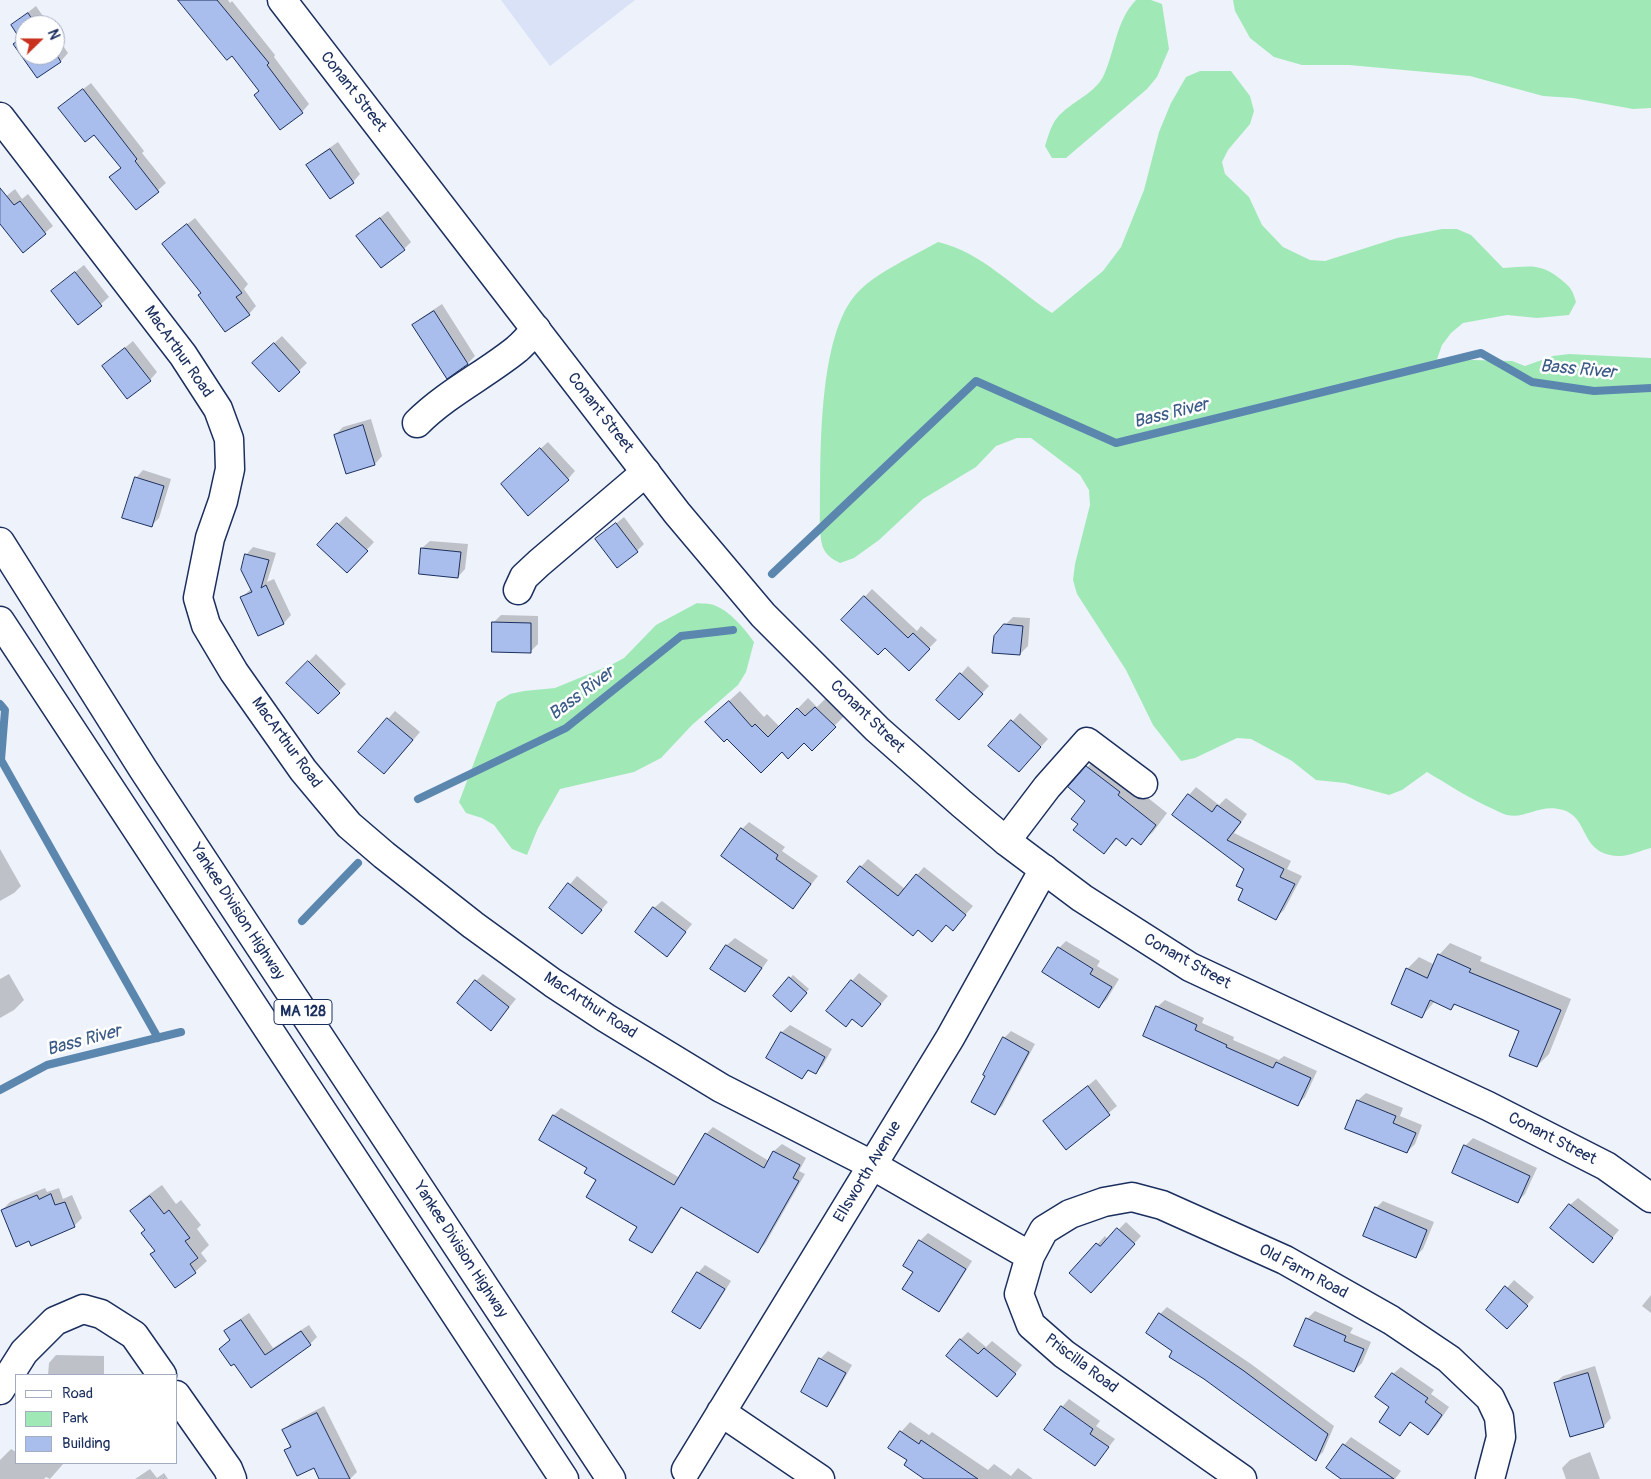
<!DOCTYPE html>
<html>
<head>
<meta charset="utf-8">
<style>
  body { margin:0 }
  #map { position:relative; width:1651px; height:1479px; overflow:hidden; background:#eef2fb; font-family:Pangolin,sans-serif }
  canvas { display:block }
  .legend { position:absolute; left:15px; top:1374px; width:162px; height:90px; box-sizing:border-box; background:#fff; border:1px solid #a4acbf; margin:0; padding:6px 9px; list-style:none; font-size:15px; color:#1b2f5e }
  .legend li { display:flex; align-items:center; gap:10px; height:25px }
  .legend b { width:25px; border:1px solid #a4acbf }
  .north { position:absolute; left:15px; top:15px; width:50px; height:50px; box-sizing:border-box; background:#fff; border:1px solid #a4acbf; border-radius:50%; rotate:68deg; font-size:14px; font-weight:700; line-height:20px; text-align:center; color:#1b2f5e }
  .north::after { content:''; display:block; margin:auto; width:18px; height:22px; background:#c8321e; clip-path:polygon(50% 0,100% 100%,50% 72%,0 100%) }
</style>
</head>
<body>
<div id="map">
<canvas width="1651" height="1479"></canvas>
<ul class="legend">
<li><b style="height:6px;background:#fff"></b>Road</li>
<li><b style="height:14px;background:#a0e9b7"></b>Park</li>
<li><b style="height:14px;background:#a9beec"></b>Building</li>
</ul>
<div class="north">N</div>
</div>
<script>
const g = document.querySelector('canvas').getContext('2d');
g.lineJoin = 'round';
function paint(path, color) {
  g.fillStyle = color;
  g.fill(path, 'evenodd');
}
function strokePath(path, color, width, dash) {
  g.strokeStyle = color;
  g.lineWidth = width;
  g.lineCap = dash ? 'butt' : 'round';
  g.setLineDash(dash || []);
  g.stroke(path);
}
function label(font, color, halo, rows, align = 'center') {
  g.font = font + ' Pangolin,sans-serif';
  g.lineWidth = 5;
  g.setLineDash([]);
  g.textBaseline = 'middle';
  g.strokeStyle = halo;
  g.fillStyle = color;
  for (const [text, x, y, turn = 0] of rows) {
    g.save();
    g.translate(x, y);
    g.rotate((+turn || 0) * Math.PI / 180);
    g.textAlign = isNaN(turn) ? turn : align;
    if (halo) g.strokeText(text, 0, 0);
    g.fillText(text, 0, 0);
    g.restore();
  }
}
const built = new Path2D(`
  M501 0H635L550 66Z`);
const green = new Path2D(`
  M1136 0H1151L1162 4 1169 49 1157 77 1147 89 1066 158H1052L1045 146C1048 137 1051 125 1057 118 1070 102 1093 95 1103 77 1115 52 1116 20 1136 0Z
  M1233 0H1651V108L1633 109 1573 98 1543 96 1470 76 1349 65H1302L1274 57 1250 38 1235 11Z
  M1200 71H1231L1250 96 1254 111 1250 124 1228 150 1222 162 1225 174 1249 197 1262 225 1283 247 1310 260 1325 261 1397 238 1442 229H1457L1471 235 1503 268C1527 267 1539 262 1559 278 1570 287 1572 288 1576 302L1569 315 1537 318 1507 315 1463 323 1451 333 1442 345 1437 359 1512 361 1525 366 1553 356 1569 354 1651 358V848C1641 850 1628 857 1618 856 1579 854 1590 818 1563 810 1540 803 1527 819 1507 815 1503 814 1498 811 1493 809 1470 799 1449 785 1427 772L1402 790 1389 795 1345 783 1316 780 1292 761 1251 739 1237 738 1195 758 1181 761 1153 725 1126 670 1077 594 1073 580 1075 564 1090 505 1089 490 1080 475 1031 438H1017L996 446 976 467 923 499 879 540 854 558 840 563C822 554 821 546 820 527 821 468 815 332 860 290 878 272 915 255 938 242 982 252 1016 290 1052 313L1103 271 1121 247 1144 190 1159 132 1171 103 1186 77Z
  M697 603C701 604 706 603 709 604 726 606 745 629 754 642L746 672 738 685 692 725 661 758 634 772 560 789 538 828 527 855 512 849 494 825 482 818 466 813 459 802 497 702 510 694 524 691 555 688 611 665 624 658 656 625Z`);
const shadow = new Path2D(`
  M180 0H228L230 3 232 1 275 55 274 57 309 104 302 112 260 90 232 54Z
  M36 6 49 25H25V55H55V34L68 53 61 61 37 77 15 44 21 38 12 25Z
  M91 83 144 151 142 153 166 183 137 209 111 177 122 167 68 101Z
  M338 142 360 174 353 182 307 166 315 158Z
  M15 189 22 199 28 194 53 226 23 251 0 222V201Z
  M388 211 411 242 404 249 357 236Z
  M195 218 248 284 244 289 256 306 249 314 203 292 171 237Z
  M84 265 109 297 78 324 60 284Z
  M442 304 475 356 468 363 447 377 414 325 421 318Z
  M282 336 307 363 279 390 261 355Z
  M133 341 157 372 150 380 103 366Z
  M371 419 382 456 375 464 347 473 335 435 343 427Z
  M548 442 575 471 568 479 510 476Z
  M143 470 171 479 159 518 152 525 136 478Z
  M346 516 374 542 354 564 318 545Z
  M624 517 644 544 637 551 597 539Z
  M430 541 468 544 465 569 458 577 422 548Z
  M253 547 276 553 267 582 274 579 291 615 284 623 259 635 241 598 251 589 246 555Z
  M872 589 917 631 921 626 937 640 909 669 885 647 843 620Z
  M501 615 538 616V644L530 652 493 623Z
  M1013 617 1030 618 1028 646 1020 654 1005 625Z
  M316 654 346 684 318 712 288 683Z
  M968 666 989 686 966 711 961 674Z
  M740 691 764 717 767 714 780 727 808 698 817 707 827 697 845 715 812 749 804 741 782 751 718 711Z
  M395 711 420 732 392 765 388 719Z
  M1020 713 1048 739 1026 763 990 746Z
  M1099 755 1128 782 1167 813 1153 832 1141 843 1133 837 1126 844 1118 838 1104 853 1080 824 1087 801 1069 787Z
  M1196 787 1219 805 1226 798 1247 814 1234 833 1291 861 1287 869 1302 876 1284 910 1276 918 1245 889 1246 869 1189 795Z
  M749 822 785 847 782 851 818 876 793 907 742 829Z
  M0 849 21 886 14 893 0 901Z
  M868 859 905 889 924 867 973 906 960 921 947 924 932 940 919 929 913 935 848 881Z
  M577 876 608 902 582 933 551 907Z
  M662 901 692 924 667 955 654 908Z
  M735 938 768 960 752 983 745 991 712 968 727 945Z
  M1066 941 1100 961 1097 966 1119 979 1107 999 1099 1007 1059 948Z
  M1450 943 1482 957 1480 961 1571 999 1549 1054 1537 1066 1520 1031 1456 1004 1451 1009 1435 1001 1422 1016 1407 969 1419 957 1435 965 1439 955Z
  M859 973 888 996 862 1026 853 1018 846 1025 852 981Z
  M9 974 24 1000 14 1010 0 1018V979Z
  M483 974 516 999 498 1021 476 981Z
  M793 975 809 989 794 1007 790 978Z
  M1165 1000 1204 1018 1202 1023 1234 1037 1233 1040 1279 1060 1284 1056 1317 1071 1305 1097 1298 1104 1157 1007Z
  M790 1025 832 1049 823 1065 816 1073 810 1069 802 1077 768 1057 782 1032Z
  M1011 1031 1035 1044 1002 1106 994 1114 1004 1038Z
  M1096 1079 1117 1106 1066 1148 1045 1121Z
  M1366 1093 1403 1108 1400 1116 1422 1125 1415 1144 1407 1152 1347 1129 1358 1100Z
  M561 1108 680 1178 706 1134 713 1127 769 1161 774 1151 782 1144 806 1158 799 1171 805 1174 765 1244 758 1251 682 1207 659 1244 652 1251 638 1227 597 1180 589 1167 540 1140 554 1115Z
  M1473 1138 1537 1168 1525 1194 1518 1201 1465 1146Z
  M162 1185 176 1204 181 1200 201 1225 197 1229 209 1245 201 1253 207 1261 195 1272 156 1250 146 1230 132 1211 143 1199Z
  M45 1188 47 1192 59 1188 63 1199 72 1195 82 1218 74 1226 29 1240 2 1210 10 1202Z
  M1578 1198 1619 1230 1593 1261 1570 1205Z
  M1383 1201 1434 1222 1423 1249 1415 1257 1376 1208Z
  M1126 1222 1141 1236 1098 1284 1071 1273 1105 1236 1108 1240Z
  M928 1233 972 1261 946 1303 939 1310 920 1241Z
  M705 1265 731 1281 707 1320 700 1328 698 1273Z
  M1514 1280 1534 1297 1515 1319 1488 1310Z
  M1651 1295V1313L1642 1306Z
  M1167 1307 1251 1364 1334 1426 1323 1452 1316 1459 1160 1314Z
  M1315 1311 1353 1328 1350 1333 1371 1342 1362 1363 1354 1371 1307 1319Z
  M249 1313 273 1348 309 1325 317 1337 310 1344 234 1362 220 1349 231 1339 226 1331 233 1324Z
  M968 1332 986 1347 992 1341 1022 1365 1004 1388 960 1340Z
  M828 1351 852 1365 834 1397 827 1405 802 1391 820 1359Z
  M56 1355 104 1356V1375H48L49 1363Z
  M1595 1366 1611 1418 1604 1426 1555 1383 1563 1376Z
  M1401 1367 1434 1390 1431 1394 1449 1407 1436 1426 1428 1434 1411 1422 1400 1434 1391 1407 1393 1374Z
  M1069 1399 1100 1421 1096 1426 1115 1439 1095 1464 1062 1407Z
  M324 1406 357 1472 350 1479H321L314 1466 286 1451 291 1445 284 1430 291 1423Z
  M910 1422 929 1435 932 1432 988 1470 994 1464 1011 1476 1018 1468 1033 1479H926L909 1460 901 1432Z
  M1351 1437 1401 1471 1395 1479H1344V1445Z
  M11 1449 16 1452V1463H64L50 1479 46 1477 44 1479H0V1460Z
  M1590 1452 1600 1479H1566L1562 1468 1570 1460Z
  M150 1469 157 1478 164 1473 168 1479H135Z`);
const stream = new Path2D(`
  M772 574 976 381 1116 443 1481 353 1532 382 1594 391 1651 388
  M0 704 5 710 1 760 158 1038
  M418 799 566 728 681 636 733 630
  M302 921 358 863
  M0 1090 47 1065 181 1032`);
const building = new Path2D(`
  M178 0H217L269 63 267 65 303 113 280 130 254 95 259 91 232 56 227 60Z
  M28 13 36 25H25V55H55V52L61 62 37 78 13 44 20 39 11 25Z
  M83 89 137 159 135 161 159 192 136 210 109 177 121 168 94 135 85 142 58 108Z
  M330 149 354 183 330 199 306 165Z
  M0 188 14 205 20 201 46 234 23 253 0 224Z
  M380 218 405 250 381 268 356 236Z
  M187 224 242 293 236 297 250 315 225 332 198 295 201 293 162 244Z
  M75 272 102 306 78 325 51 291Z
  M434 311 468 364 447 379 412 325Z
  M274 343 300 372 279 392 252 363Z
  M125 348 151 381 127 399 102 366Z
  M363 425 375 465 346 474 334 435Z
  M540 448 569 480 528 516 501 484Z
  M135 477 164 486 152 527 122 518Z
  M337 523 368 551 347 573 317 545Z
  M616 523 638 552 617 568 595 539Z
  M421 548 461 552 458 578 419 574Z
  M245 554 269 560 261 588 266 585 284 624 258 636 240 597 252 592 241 570Z
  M864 596 908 638 913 633 930 649 909 671 885 648 878 655 841 620Z
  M492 622 531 623V653L492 652Z
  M1004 624 1023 626 1020 655 992 653 994 636Z
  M308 661 340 693 318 714 286 683Z
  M960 673 983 694 959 720 936 700Z
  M729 701 752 727 755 724 768 737 797 708 805 716 815 707 836 727 812 751 804 743 788 759 782 752 761 773 727 739 724 742 705 722Z
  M387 718 413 740 384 774 358 752Z
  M1011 720 1041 747 1019 772 988 746Z
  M1086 766 1120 792 1118 795 1156 825 1141 845 1132 838 1126 846 1116 838 1104 854 1073 830 1078 824 1071 819 1085 801 1068 787Z
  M1188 794 1212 812 1217 805 1241 822 1227 840 1284 869 1280 877 1295 884 1276 920 1238 900 1243 889 1236 886 1244 869 1172 815Z
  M741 828 778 855 776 859 811 884 793 909 721 856Z
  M860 866 898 896 916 874 966 915 953 931 946 925 932 942 918 930 913 936 847 882Z
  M568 883 602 910 582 934 549 908Z
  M653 907 686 932 667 957 635 932Z
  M726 945 762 968 745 992 710 969Z
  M1058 947 1093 969 1090 974 1112 987 1099 1008 1042 972Z
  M1438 954 1471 969 1469 972 1561 1010 1537 1067 1509 1056 1519 1031 1454 1004 1451 1010 1430 1000 1422 1018 1391 1004 1406 968 1427 978Z
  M789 977 807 993 791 1012 773 996Z
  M475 980 509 1007 491 1031 457 1003Z
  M851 980 881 1004 862 1027 852 1019 846 1027 826 1011Z
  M1156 1006 1197 1025 1195 1030 1227 1045 1226 1047 1273 1068 1276 1062 1311 1078 1298 1106 1143 1036Z
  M781 1032 825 1057 816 1074 808 1070 802 1079 766 1058Z
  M1003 1037 1029 1052 995 1115 971 1102 985 1076 983 1075Z
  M1088 1086 1110 1115 1066 1150 1043 1121Z
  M1357 1100 1396 1116 1393 1123 1416 1133 1407 1153 1345 1129Z
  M553 1115 674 1185 705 1133 764 1168 773 1151 800 1165 793 1178 799 1181 758 1253 681 1207 652 1253 629 1240 637 1227 586 1197 596 1180 584 1173 587 1168 539 1140Z
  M1464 1145 1530 1176 1518 1203 1452 1173Z
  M51 1194 55 1205 65 1202 75 1227 31 1246 29 1241 16 1247 1 1210 37 1195 39 1199Z
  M150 1196 164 1214 169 1210 190 1238 185 1241 198 1258 190 1264 196 1273 175 1288 150 1254 155 1251 141 1233 145 1230 130 1211Z
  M1569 1204 1613 1238 1593 1263 1550 1228Z
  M1375 1207 1427 1230 1416 1258 1363 1236Z
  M1117 1228 1135 1244 1091 1293 1069 1273 1096 1243 1100 1246Z
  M919 1240 966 1269 939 1312 902 1289 913 1272 903 1266Z
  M697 1272 725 1289 700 1329 672 1312Z
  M1505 1286 1528 1306 1507 1329 1486 1310Z
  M1159 1313 1244 1371 1328 1434 1316 1461 1204 1379 1169 1357 1172 1351 1146 1333Z
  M1306 1318 1346 1336 1344 1341 1364 1349 1354 1372 1294 1346Z
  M241 1320 265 1355 301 1331 311 1345 251 1388 234 1364 231 1366 219 1349 230 1340 224 1331Z
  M960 1339 978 1354 984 1348 1016 1374 997 1397 946 1356Z
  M819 1358 846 1373 827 1407 801 1392Z
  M1392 1373 1428 1398 1425 1402 1442 1415 1428 1435 1410 1422 1400 1436 1379 1422 1389 1407 1375 1397Z
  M1588 1373 1604 1427 1570 1437 1554 1383Z
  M1061 1406 1093 1429 1090 1434 1109 1447 1095 1466 1044 1430Z
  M317 1413 350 1479H319L314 1468 297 1476 284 1450 291 1447 282 1430Z
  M900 1431 919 1444 921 1440 978 1479H924L904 1465 907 1460 888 1448Z
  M1343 1444 1394 1479H1341L1326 1468Z`);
const minor = new Path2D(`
  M0 117 183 355 218 409 229 439 230 469 223 501 210 538 198 598 206 625 234 672 303 770 349 825 384 855 473 925 553 983 606 1018 721 1088 872 1165 1030 1256 1019 1294 1031 1325 1064 1354 1242 1479
  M417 423C447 393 485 375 517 349 524 343 530 336 536 329
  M518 590 524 577 539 563 646 472
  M1006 841 1047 787 1087 742 1143 784
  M1030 1256 1044 1230 1070 1214 1104 1202 1132 1197 1162 1205 1285 1260 1391 1320 1449 1359 1490 1398 1499 1417 1501 1437 1490 1479
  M0 1390 24 1352 55 1321 83 1309 101 1314 134 1335 162 1375
  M176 1395 228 1469 232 1479
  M721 1412 820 1479
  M686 1470 950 1038 1044 869`);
const major = new Path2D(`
  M282 0 677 513 763 615 877 729 962 804 1006 841 1082 898 1190 967 1488 1106 1606 1166 1651 1198`);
const highway = new Path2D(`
  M0 542 143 769 611 1479
  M0 621 564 1479`);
const shields = [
  [303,1012,58]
];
const shieldNames = [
  ["MA 128",303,1012]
];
const streetNames = [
  ["Conant Street",353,92,52],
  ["MacArthur Road",178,352,55],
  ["Conant Street",600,413,52],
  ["Conant Street",867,717,44],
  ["MacArthur Road",286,743,54],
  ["Yankee Division Highway",237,912,57],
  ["Conant Street",1187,962,29],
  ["MacArthur Road",590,1006,33],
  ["Conant Street",1552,1139,27],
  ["Ellsworth Avenue",868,1172,-59],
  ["Yankee Division Highway",460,1250,57],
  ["Old Farm Road",1303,1272,28],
  ["Priscilla Road",1081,1364,37]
];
const waterNames = [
  ["Bass River",1578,370,5],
  ["Bass River",1171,414,-14],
  ["Bass River",582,694,-37],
  ["Bass River",84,1041,-15]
];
paint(built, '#d9e2f6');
paint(green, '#a0e9b7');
paint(shadow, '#0003');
strokePath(stream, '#5b87af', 8);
paint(building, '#a9beec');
strokePath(building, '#1b2f5e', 1);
strokePath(minor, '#1b2f5e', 31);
strokePath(major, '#1b2f5e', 31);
strokePath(highway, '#1b2f5e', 31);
strokePath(minor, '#fff', 28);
strokePath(major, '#fff', 28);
strokePath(highway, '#fff', 28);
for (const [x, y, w] of shields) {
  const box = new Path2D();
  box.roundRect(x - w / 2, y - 12.5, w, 25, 4);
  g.fillStyle = '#fff';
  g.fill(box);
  strokePath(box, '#1b2f5e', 1);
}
label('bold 15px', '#1b2f5e', null, shieldNames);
label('16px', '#1b2f5e', '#fff', streetNames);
label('italic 18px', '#3b5b86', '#fff', waterNames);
</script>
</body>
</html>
